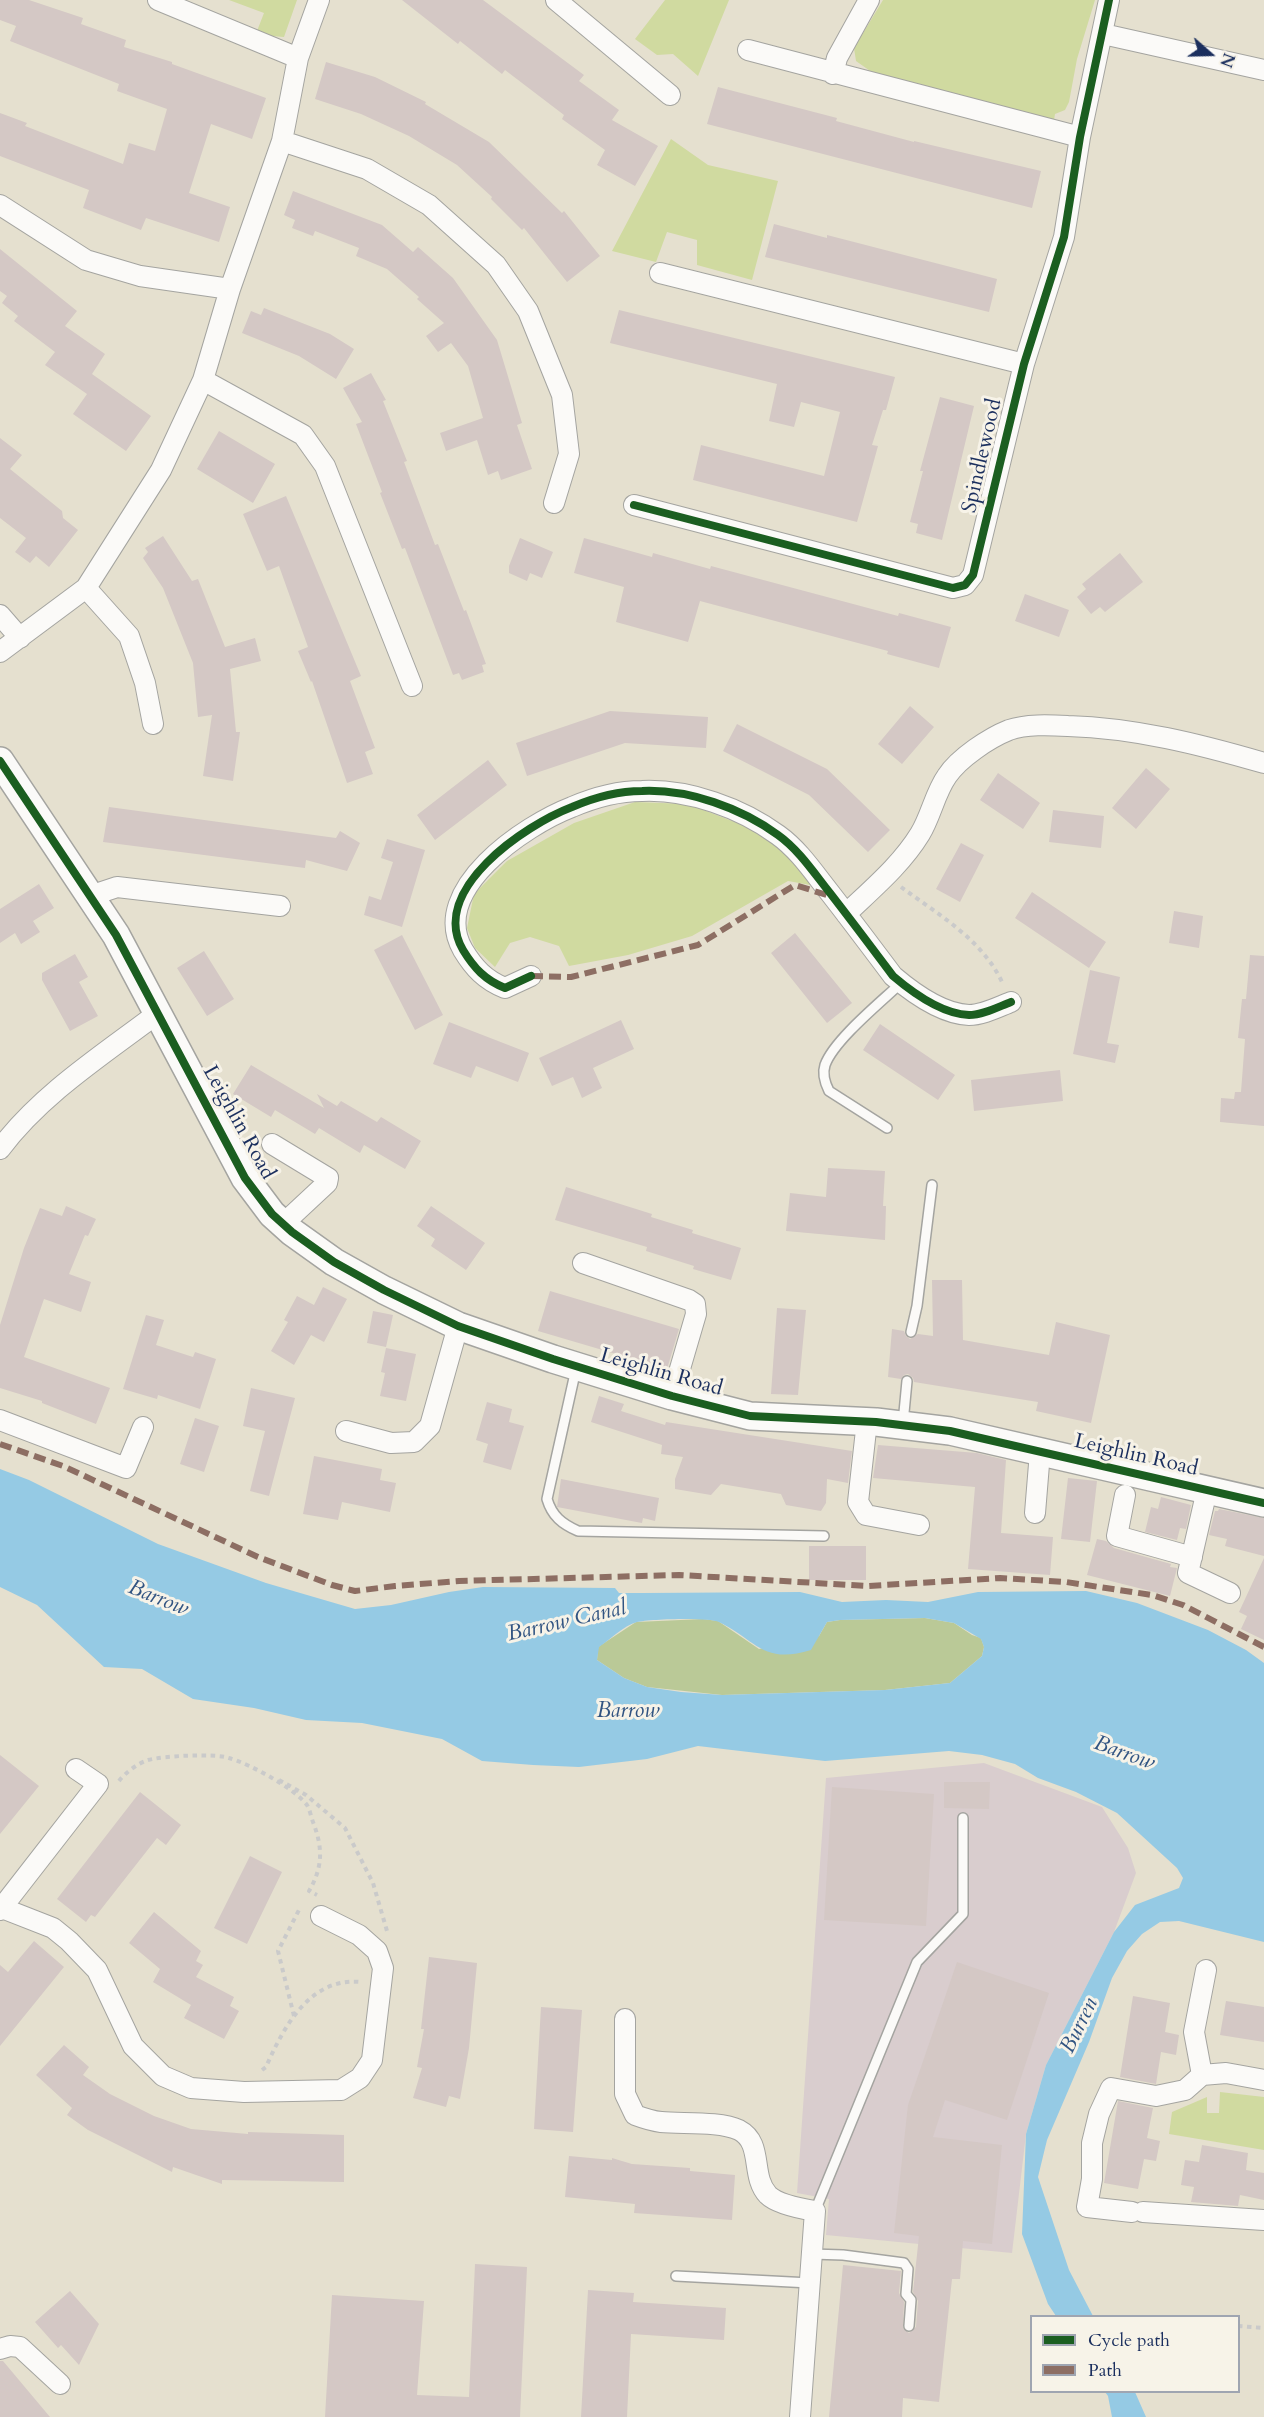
<!DOCTYPE html>
<html>
<head>
<meta charset="utf-8">
<style>
  body { margin:0 }
  #map { position:relative; width:1264px; height:2417px; overflow:hidden; background:#e5e0cf; font-family:Cardo,serif }
  canvas { display:block }
  .legend { position:absolute; left:1030px; top:2315px; width:210px; height:78px; box-sizing:border-box; background:#f7f3e8; border:2px solid #9fa5b1; margin:0; padding:8px 10px; list-style:none; font-size:18px; color:#1b2f5e }
  .legend li { display:flex; align-items:center; gap:12px; height:30px }
  .legend b { width:30px; border:2px solid #9fa5b1 }
  .north { position:absolute; left:1180px; top:24px; width:60px; height:60px; -webkit-text-stroke:4px #f7f3e8; paint-order:stroke; rotate:110deg; font-size:16px; font-weight:700; line-height:24px; text-align:center; color:#1b2f5e }
  .north::after { content:''; display:block; margin:auto; width:21px; height:27px; background:#1b2f5e; clip-path:polygon(50% 0,100% 100%,50% 72%,0 100%) }
</style>
</head>
<body>
<div id="map">
<canvas width="1264" height="2417"></canvas>
<ul class="legend">
<li><b style="height:8px;background:#1b5e20"></b>Cycle path</li>
<li><b style="height:8px;background:#8d6e63"></b>Path</li>
</ul>
<div class="north">N</div>
</div>
<script>
const g = document.querySelector('canvas').getContext('2d');
g.lineJoin = 'round';
function paint(path, color) {
  g.fillStyle = color;
  g.fill(path, 'evenodd');
}
function strokePath(path, color, width, dash) {
  g.strokeStyle = color;
  g.lineWidth = width;
  g.lineCap = dash ? 'butt' : 'round';
  g.setLineDash(dash || []);
  g.stroke(path);
}
function label(font, color, halo, rows, align = 'center') {
  g.font = font + ' Cardo,serif';
  g.lineWidth = 6;
  g.setLineDash([]);
  g.textBaseline = 'middle';
  g.strokeStyle = halo;
  g.fillStyle = color;
  for (const [text, x, y, turn = 0] of rows) {
    g.save();
    g.translate(x, y);
    g.rotate((+turn || 0) * Math.PI / 180);
    g.textAlign = isNaN(turn) ? turn : align;
    if (halo) g.strokeText(text, 0, 0);
    g.fillText(text, 0, 0);
    g.restore();
  }
}
const industrial = new Path2D(`
  M984 1763 1102 1807 1128 1848 1136 1873 1114 1932 1046 2065 1026 2134 1012 2253 826 2235 829 2199 797 2193 826 1778Z`);
const green = new Path2D(`
  M229 0H297L284 37 272 36 257 31 264 13Z
  M665 0H729L698 76 673 54 657 55 635 39Z
  M883 0H1095L1077 59 1069 102 1065 110 1055 114 1054 120 873 73 856 61 854 48Z
  M671 139 708 165 778 181 752 280 697 265V240L667 232 656 262 612 251Z
  M635 802 688 804 745 826 778 847 816 886 788 881 692 936 628 955 569 966 559 946 530 937 510 943 495 967 475 948 467 928 474 894 507 861 574 823Z
  M1220 2092 1264 2097V2150L1169 2134 1172 2112 1207 2097V2113H1219Z`);
const forest = new Path2D(`
  M925 1618 954 1623 972 1635 981 1638 984 1647 982 1656 950 1683 885 1690 722 1695 647 1687 624 1678 597 1660 598 1647 636 1622 703 1619 718 1621 759 1649 819 1636 827 1622 840 1620Z`);
const water = new Path2D(`
  M0 1469 29 1480 158 1544 266 1583 355 1609 391 1605 449 1592 483 1587 615 1588 619 1593H644L800 1592 842 1602 886 1600 928 1602 978 1592 1086 1591 1137 1603 1208 1630 1246 1650 1264 1663V1942L1179 1921 1160 1922 1142 1934 1127 1951 1112 1978 1089 2042 1047 2140 1038 2177 1069 2270 1093 2316H1056L1048 2304 1022 2234 1026 2134 1046 2065 1114 1932 1135 1905 1179 1888 1183 1878 1177 1868 1117 1813 1076 1792 1038 1778 1015 1764 982 1755 949 1751 825 1761 698 1746 647 1759 579 1767 533 1765 482 1761 442 1739 362 1723 306 1720 254 1708 193 1699 142 1669 104 1667 37 1605 0 1587ZM925 1618 954 1623 981 1639 984 1647 982 1656 950 1683 885 1690 722 1695 681 1692 647 1687 624 1678 597 1660 599 1647C610 1640 624 1625 637 1622 650 1619 709 1617 719 1622 756 1640 763 1665 811 1650L827 1622 840 1620Z
  M1105 2392H1135L1146 2417H1112L1108 2396Z`);
const building = new Path2D(`
  M0 0H29L83 18 81 24 126 40 124 47 172 62V64L266 98 252 139 211 124 189 193 230 207 219 242 146 218 141 230 83 208 89 190 0 156V113L27 123 25 126 123 164 129 143 155 151 167 109 117 91 119 84 10 41 16 26 0 20Z
  M402 0H483L584 75 579 81 619 110 612 120 658 146 635 186 597 165 605 150 562 119 564 115 505 70 502 74 460 41 458 44Z
  M326 62 375 77 426 102 425 104 489 142 562 213 564 211 600 256 567 282 524 228 522 230 491 199 492 197 457 165 409 136 361 114 315 99Z
  M718 87 837 118 836 121 914 142V141L1041 171 1032 208 707 124Z
  M293 191 382 225 413 252 418 247 453 278 497 340 522 423 517 425 532 469 501 480 498 471 488 475 477 440 446 451 440 433 483 418 468 366 451 343 438 352 426 336 444 323 417 299 419 297 387 269 356 256 359 248 315 231 313 236 292 228 295 220 284 215Z
  M774 224 827 238V235L997 279 989 312 765 257Z
  M0 249 77 311 65 326 105 354 92 374 151 416 126 451 73 414 87 394 45 365 55 352 14 321 18 316 2 303 7 296 0 291Z
  M264 308 330 334 354 349 336 379 299 356 242 333 251 311 261 315Z
  M619 310 895 377 886 410H883L872 445 878 446 857 522 693 480 701 445 824 476 840 412 801 402 794 427 769 421 777 384 610 343Z
  M371 373 386 400 383 401 407 461 404 462 435 545 438 544 464 611 466 610 486 664 482 665 484 672 462 680 459 673 453 675 405 548 402 549 380 493 382 492 356 424 362 422 343 388Z
  M940 397 974 406 942 540 916 533 918 524 910 522 923 471H920Z
  M219 431 275 464 253 503 197 469Z
  M0 438 22 455 10 469 62 511 63 518 78 530 49 567 36 556 30 563 15 552 26 538 0 518Z
  M286 496 361 676 350 681 375 748 365 752 373 774 347 783 312 681 311 682 298 651 308 647 279 566 267 571 243 514Z
  M163 536 192 581 198 579 225 647 255 638 261 661 230 669 236 732H240L233 781 203 776 212 715 198 717 193 663 163 588 143 558 148 552 145 548Z
  M520 538 553 552 542 578 530 573 527 581 509 573V566Z
  M584 538 652 557 653 553 710 569 711 566 898 616 899 613 951 627 939 668 887 654 888 651 700 601 688 642 616 622 624 587 574 573Z
  M1120 553 1143 582 1105 612 1100 607 1091 614 1077 597 1086 589 1082 584Z
  M1025 594 1069 610 1059 637 1015 621Z
  M910 706 934 727 902 764 878 744Z
  M610 711 708 717 706 748 625 743 527 776 516 743Z
  M737 724 827 769 890 830 868 852 809 795 723 751Z
  M488 760 507 785 435 840 417 815Z
  M1146 768 1170 789 1136 829 1112 808Z
  M998 773 1040 803 1023 829 980 800Z
  M109 807 336 838 340 831 360 843 347 871 306 860 305 868 103 842Z
  M1053 810 1104 816 1101 848 1049 842Z
  M387 839 425 850 402 927 364 915 369 896 381 900 393 862 381 858Z
  M961 843 984 855 960 902 936 889Z
  M39 884 54 908 33 921 40 932 21 944 15 933 0 943V909Z
  M1032 892 1106 942 1089 968 1015 918Z
  M1174 911 1203 916 1199 948 1169 943Z
  M795 933 852 1003 827 1023 771 953Z
  M402 935 443 1015 415 1030 374 950Z
  M204 951 234 999 207 1016 177 968Z
  M75 954 88 977 79 982 98 1016 70 1031 42 980V973Z
  M1250 955 1264 956V1126L1220 1122 1221 1098 1234 1099 1235 1092H1241L1245 1039 1238 1038 1242 999H1246Z
  M1090 970 1120 977 1107 1043 1119 1045 1115 1063 1073 1054Z
  M621 1020 634 1049 593 1068 602 1088 582 1098 573 1077 552 1086 539 1058Z
  M449 1022 529 1053 518 1082 476 1066 471 1078 433 1064Z
  M880 1024 955 1075 938 1100 863 1050Z
  M251 1065 324 1108 317 1094 337 1106 341 1101 377 1122 381 1117 421 1141 405 1169 364 1145 360 1153 319 1128 315 1134 275 1110 271 1117 233 1094Z
  M1060 1070 1063 1101 974 1111 971 1080Z
  M828 1168 885 1171 883 1206H886L885 1240 786 1231 790 1193 826 1197Z
  M566 1187 652 1214 651 1217 693 1230 692 1233 741 1248 731 1280 693 1269 694 1266 646 1251 647 1247 555 1220Z
  M66 1206 96 1219 88 1236 85 1235 69 1274 91 1282 81 1312 44 1299 24 1357 110 1388 96 1424 42 1403V1401L0 1388V1325L24 1248 40 1208 62 1216Z
  M431 1206 485 1243 466 1270 431 1246 435 1239 417 1226Z
  M932 1280H962L963 1340 1049 1355 1056 1322 1110 1335 1091 1423 1036 1411 1038 1402 914 1382 913 1378 908 1374 904 1375 901 1379 888 1377 892 1329 904 1331 906 1336 910 1339 918 1334 933 1336Z
  M323 1287 347 1299 324 1342 311 1335 294 1365 271 1351 288 1322 284 1320 297 1296 314 1305Z
  M550 1291 679 1329 667 1369 538 1331Z
  M777 1308 806 1310 798 1395 771 1394Z
  M373 1311 393 1315 386 1347 367 1343Z
  M146 1315 164 1320 156 1345 193 1357 195 1352 216 1359 200 1409 158 1395 157 1399 123 1389Z
  M386 1348 416 1354 406 1401 380 1396 385 1373 381 1372Z
  M251 1388 295 1398 269 1496 250 1491 265 1431 243 1426Z
  M599 1396 624 1404 621 1411 665 1425 666 1422 852 1451 848 1483 827 1479 826 1503 821 1511 786 1505 781 1494 721 1484 711 1495 675 1489V1479L683 1457 661 1454 662 1445 591 1422Z
  M487 1402 512 1409 509 1422 524 1426 511 1470 483 1462 488 1444 476 1440Z
  M195 1418 219 1426 204 1472 180 1464Z
  M878 1445 977 1453 1006 1460 1001 1533 1053 1537 1050 1575 968 1569 975 1487 873 1478Z
  M314 1456 382 1469 380 1480 396 1483 390 1512 342 1502 338 1520 303 1514Z
  M1068 1478 1097 1481 1090 1542 1061 1539Z
  M561 1479 659 1498 655 1521 643 1518 642 1523 557 1507Z
  M1161 1497 1191 1505 1186 1529 1180 1528 1177 1540 1145 1532 1151 1507 1158 1509Z
  M1219 1509 1264 1518V1556L1225 1546 1227 1539 1209 1535 1215 1511H1218Z
  M1097 1539 1106 1541 1114 1548 1171 1564 1170 1567 1177 1568 1170 1596 1087 1575Z
  M809 1546H866V1580H809Z
  M1264 1558V1640L1241 1629 1247 1616 1239 1612Z
  M0 1755 39 1786 0 1834Z
  M944 1782H990L989 1809 944 1808Z
  M832 1787 934 1794 926 1926 824 1920Z
  M140 1792 181 1825 166 1845 157 1838 95 1917 91 1915 86 1922 57 1899Z
  M250 1856 282 1872 247 1944 214 1928Z
  M154 1912 201 1951 196 1961 203 1965 196 1977 234 1997 230 2006 239 2011 224 2039 184 2018 191 2005 153 1982 160 1969 129 1943Z
  M34 1941 64 1967 0 2046V1965L8 1972Z
  M429 1957 477 1963 469 2048 460 2099 449 2096 446 2107 413 2098 422 2068 417 2067 424 2029H421Z
  M957 1962 1049 1993 1007 2120 945 2100 933 2137 1002 2145 992 2244 963 2241 960 2279H952L939 2402 903 2398 902 2417H829L843 2265 901 2271 899 2293 904 2302 903 2328 909 2333 916 2327 918 2301 913 2292 919 2236 894 2233 908 2105Z
  M1133 1996 1170 2003 1165 2032 1179 2035 1176 2055 1161 2052 1156 2084 1120 2077Z
  M1226 2001 1264 2007V2042L1220 2035Z
  M541 2007 582 2010 573 2132 534 2129Z
  M64 2045 89 2067 83 2075 110 2094 154 2116 191 2129 248 2134V2132L344 2135V2182L222 2180V2184L173 2167 172 2172 88 2130 67 2115 72 2108 36 2075Z
  M1118 2101 1153 2108 1147 2138 1160 2141 1156 2161 1144 2159 1138 2189 1104 2183Z
  M1202 2145 1248 2153 1246 2170 1264 2173V2200L1240 2195 1238 2206 1191 2202 1194 2187 1181 2185 1185 2160 1199 2162Z
  M569 2156 612 2160V2158L632 2164 690 2168V2171L735 2175 732 2220 634 2213 635 2204 565 2197Z
  M475 2264 527 2267 520 2417H325L332 2295 424 2301 417 2395 469 2397Z
  M588 2290 634 2293 633 2302 726 2308 724 2340 631 2334 627 2417H581Z
  M70 2291 99 2324 79 2365 61 2345 58 2348 35 2322Z
  M0 2361H3L50 2417H0Z`);
const path = new Path2D(`
  M901 887C939 915 983 940 1003 984
  M279 1780 306 1795 345 1828 373 1883 387 1931
  M119 1781C125 1773 138 1763 148 1760 163 1756 215 1753 229 1758 250 1764 294 1788 307 1805 310 1810 311 1817 313 1822 323 1848 323 1867 309 1891L317 1895
  M294 2016 278 1951 300 1908
  M262 2070 266 2067C283 2028 310 1977 360 1982
  M1238 2326 1264 2328`);
const lane = new Path2D(`
  M887 1128 829 1091C825 1083 822 1074 825 1065 834 1040 881 1002 901 983
  M911 1332 917 1306 932 1185
  M576 1369 547 1499C552 1516 562 1524 578 1531L824 1536
  M903 1423 907 1381
  M815 2211 917 1962 963 1914V1818
  M812 2254 843 2255 904 2263 908 2269 906 2294 911 2300 909 2326
  M676 2276 810 2283`);
const street = new Path2D(`
  M158 0 298 58
  M556 0 670 95
  M1103 34 1264 70
  M748 50 1080 137
  M833 74 837 58 869 0
  M282 141 367 169 429 205 496 265 528 311 562 395 569 454 554 503
  M0 205 86 260 140 276 230 289
  M660 273 1024 364
  M203 380 303 435 325 466 412 686
  M634 505 953 588 965 585 973 575 1024 364 1064 237 1080 137 1109 0
  M86 588 129 636 145 683 153 724
  M0 615 20 638
  M0 652 86 588 161 470 203 380 230 289 282 141 298 58 319 0
  M90 896 117 887 280 906
  M846 914C872 889 901 865 920 834 931 816 935 793 947 776 959 758 989 738 1009 730 1026 724 1049 725 1068 726 1135 728 1199 744 1264 763
  M531 976 505 988C485 980 474 968 463 950 428 890 525 825 572 807 593 798 619 791 642 791 689 789 741 808 778 835 799 850 814 873 830 893 851 920 872 948 893 976 913 993 942 1014 969 1015 983 1015 998 1007 1011 1002
  M272 1144 328 1178 327 1183 283 1224
  M0 1149C41 1094 104 1054 158 1013
  M583 1263 689 1300 695 1304 696 1314 672 1396
  M0 1420 126 1468 143 1427
  M867 1421 858 1502 866 1515 919 1525
  M346 1431 391 1443 414 1442 430 1426 458 1326
  M1207 1490 1188 1573 1230 1593
  M1125 1495 1117 1536 1192 1557
  M1035 1513 1040 1452
  M2 1908 53 1928 69 1941 97 1970 133 2046 163 2076 191 2088 244 2092 341 2090 360 2078 372 2060 383 1968 377 1951 359 1935 321 1916
  M0 1910 98 1784 76 1769
  M625 2019V2094L635 2115C643 2118 652 2121 661 2122 683 2124 720 2121 739 2130 764 2143 750 2176 768 2195 777 2204 803 2209 815 2211L800 2417
  M1202 2075 1194 2032 1206 1970
  M1132 2212 1087 2207 1092 2179V2143L1099 2114 1111 2088 1156 2096 1185 2090 1202 2075 1226 2073 1264 2080
  M1143 2212 1264 2220
  M0 2349 10 2346 20 2347 60 2384`);
const secondary = new Path2D(`
  M0 761 116 935 245 1178 272 1214 292 1232 334 1262 384 1290 458 1326 553 1359 672 1396 750 1416 876 1422 950 1431 1264 1503`);
const quiet = new Path2D(`
  M531 976 571 977 698 945 795 885 830 896
  M0 1444 63 1466 258 1557 332 1585 355 1591 395 1586 459 1581 679 1575 868 1586 1000 1578 1066 1582 1152 1595 1183 1605 1264 1647`);
const cycleway = new Path2D(`
  M634 505 953 588 965 585 973 575 1024 364 1064 237 1080 137 1109 0
  M0 761 116 935 245 1178 272 1214 292 1232 334 1262 384 1290 458 1326 553 1359 672 1396 750 1416 876 1422 950 1431 1264 1503
  M531 976 505 988C485 980 474 968 463 950 428 890 525 825 572 807 593 798 619 791 642 791 689 789 741 808 778 835 799 850 814 873 830 893 851 920 872 948 893 976 913 993 942 1014 969 1015 983 1015 998 1007 1011 1002`);
const streetNames = [
  ["Spindlewood",983,456,-77],
  ["Leighlin Road",238,1123,61],
  ["Leighlin Road",661,1373,16],
  ["Leighlin Road",1136,1456,13]
];
const waterNames = [
  ["Barrow",158,1599,22],
  ["Barrow Canal",567,1622,-13],
  ["Barrow",628,1712],
  ["Barrow",1124,1754,20],
  ["Burren",1080,2026,-64]
];
paint(industrial, '#d9cdce');
paint(green, '#d0daa0');
paint(forest, '#bac997');
paint(water, '#95cae4');
paint(building, '#d4c8c5');
strokePath(lane, '#a4a4a0', 12);
strokePath(street, '#a4a4a0', 22);
strokePath(secondary, '#a4a4a0', 30);
strokePath(path, '#cacaca', 4, [4.5, 4.5]);
strokePath(lane, '#fbfaf8', 9);
strokePath(street, '#fbfaf8', 20);
strokePath(secondary, '#fbfaf8', 27);
strokePath(quiet, '#8d6e63', 6, [12, 6]);
strokePath(cycleway, '#1b5e20', 8);
label('21px', '#1b2f5e', '#f7f3e8', streetNames);
label('italic 22px', '#315482', '#f7f3e8', waterNames);
</script>
</body>
</html>
